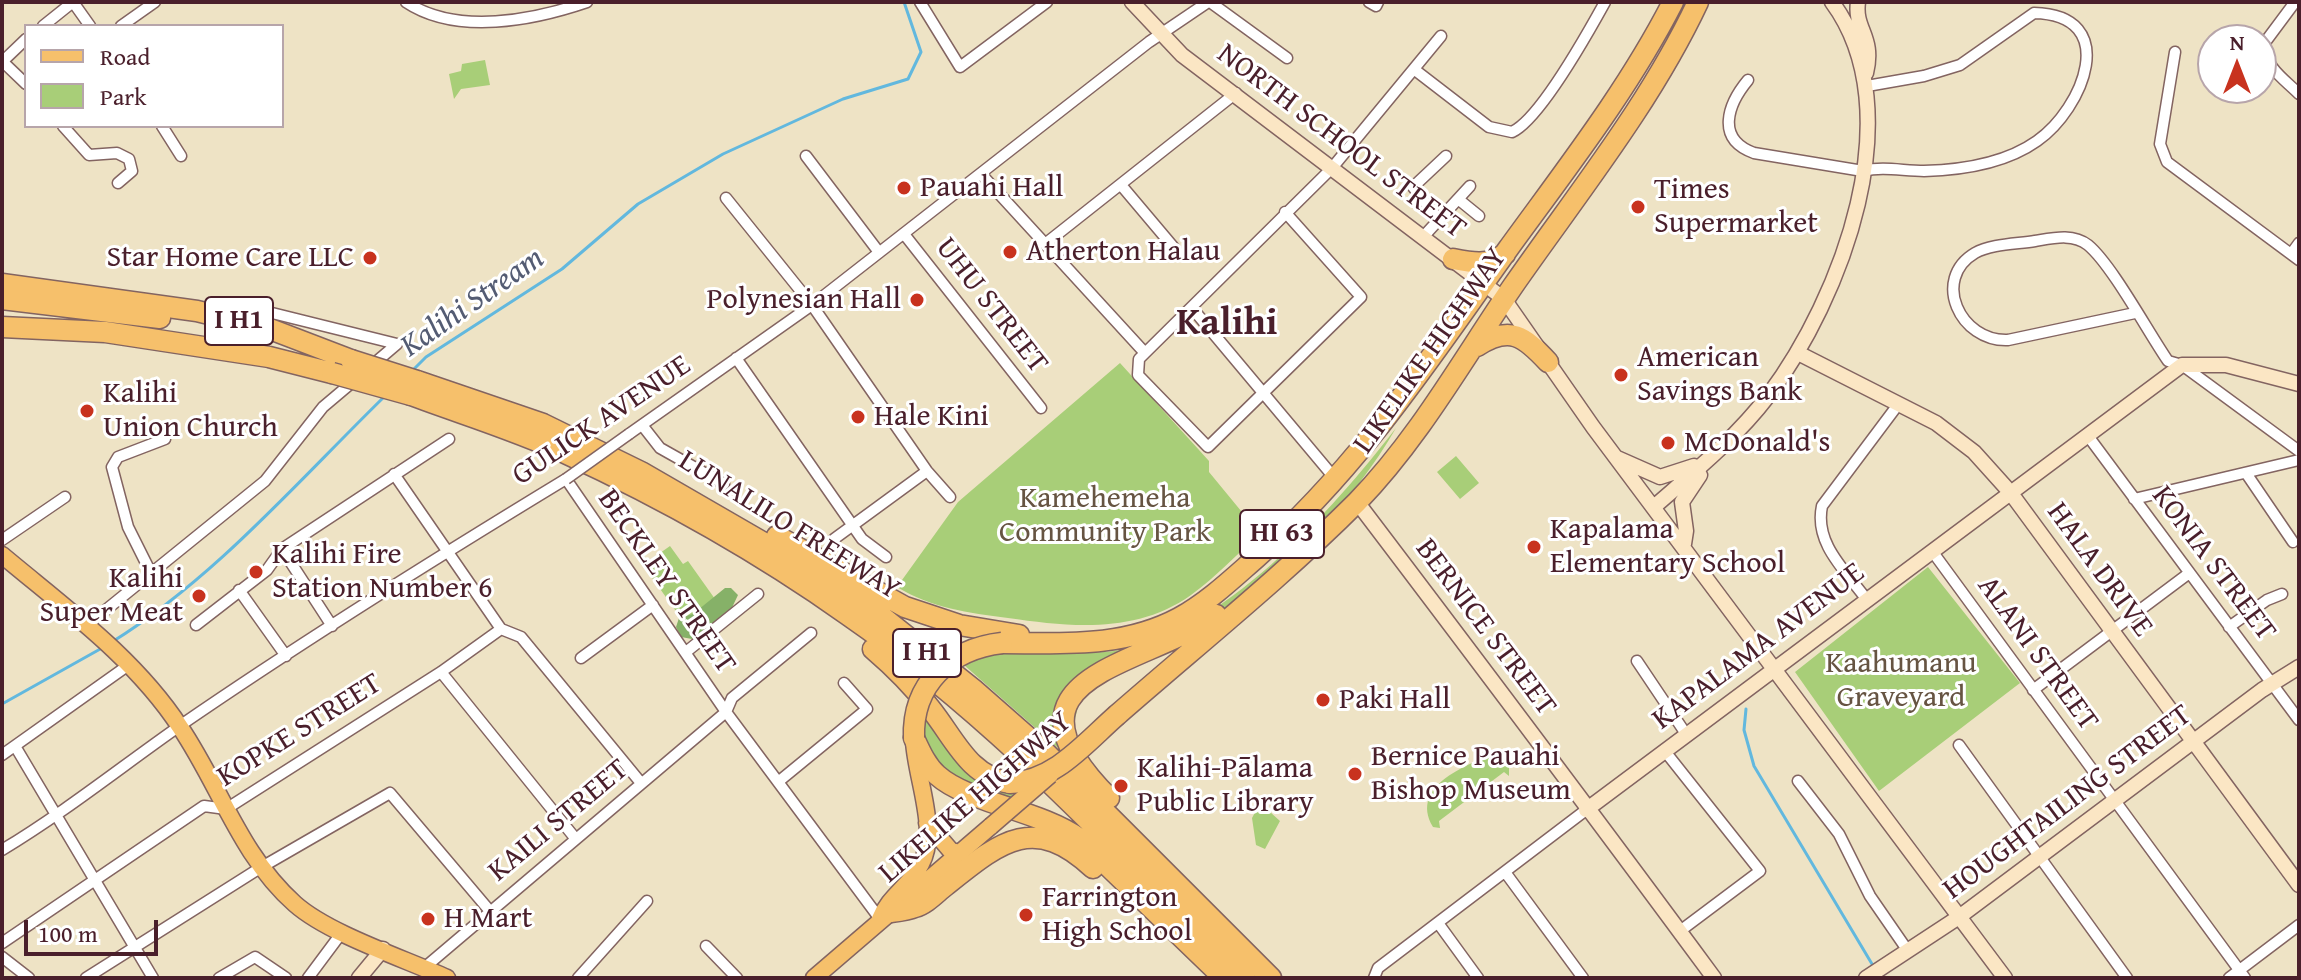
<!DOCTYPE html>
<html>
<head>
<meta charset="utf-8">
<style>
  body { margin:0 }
  #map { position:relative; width:2301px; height:980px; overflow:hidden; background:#eee3c5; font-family:"Gentium Book Plus",serif }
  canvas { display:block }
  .frame { position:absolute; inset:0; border:4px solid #4a1f2b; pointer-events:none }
  .legend { position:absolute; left:24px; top:24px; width:260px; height:104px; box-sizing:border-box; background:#fff; border:2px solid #b7a5aa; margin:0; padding:10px 14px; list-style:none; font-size:24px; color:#4a1f2b }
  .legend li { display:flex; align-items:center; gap:16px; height:40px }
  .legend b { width:40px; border:2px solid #b7a5aa }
  .north { position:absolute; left:2197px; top:24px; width:80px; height:80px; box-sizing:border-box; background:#fff; border:2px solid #b7a5aa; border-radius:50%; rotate:0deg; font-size:22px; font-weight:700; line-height:32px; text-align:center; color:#4a1f2b }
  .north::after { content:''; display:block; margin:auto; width:28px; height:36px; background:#c8321e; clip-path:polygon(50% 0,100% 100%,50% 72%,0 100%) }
  .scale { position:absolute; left:24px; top:920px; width:134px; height:36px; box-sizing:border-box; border:4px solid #4a1f2b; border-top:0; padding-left:10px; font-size:24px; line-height:28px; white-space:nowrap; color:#4a1f2b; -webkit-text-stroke:6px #fff; paint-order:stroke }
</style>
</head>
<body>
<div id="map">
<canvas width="2301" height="980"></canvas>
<div class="frame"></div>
<ul class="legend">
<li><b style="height:10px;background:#f6c06b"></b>Road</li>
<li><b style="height:22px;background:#a8ce78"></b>Park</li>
</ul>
<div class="north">N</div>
<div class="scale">100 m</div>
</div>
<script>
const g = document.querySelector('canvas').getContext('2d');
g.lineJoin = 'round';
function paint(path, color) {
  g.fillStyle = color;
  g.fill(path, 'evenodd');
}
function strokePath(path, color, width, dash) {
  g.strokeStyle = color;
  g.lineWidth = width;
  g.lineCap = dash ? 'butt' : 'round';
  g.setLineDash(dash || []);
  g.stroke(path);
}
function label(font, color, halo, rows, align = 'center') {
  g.font = font + ' "Gentium Book Plus",serif';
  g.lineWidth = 6;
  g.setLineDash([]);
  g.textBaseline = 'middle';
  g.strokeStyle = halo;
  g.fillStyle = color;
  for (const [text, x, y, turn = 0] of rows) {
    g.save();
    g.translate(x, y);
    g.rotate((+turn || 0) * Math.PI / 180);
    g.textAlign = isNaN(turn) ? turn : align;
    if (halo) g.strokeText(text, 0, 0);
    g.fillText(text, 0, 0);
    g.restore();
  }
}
const green = new Path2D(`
  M485 60 490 85 461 89 454 99 449 74 461 71 462 64Z
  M1120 363 1209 461V472L1260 534C1237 554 1216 577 1191 595 1136 634 1071 627 1008 618 968 613 932 608 897 587L958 502Z
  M1396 428C1354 502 1282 575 1210 621 1172 646 1125 663 1084 683L1066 755 964 665C1008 639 1065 658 1114 651 1220 636 1333 510 1396 428Z
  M1456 456 1479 483 1460 499 1437 472Z
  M670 546 683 564 688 561 715 599 683 621 643 565Z
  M1928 567 2020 683 1879 791 1795 672Z
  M927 712 964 763 1020 791 1009 803 934 765 922 731Z
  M1499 751 1509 762V776L1504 772 1439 821 1440 828 1433 827C1408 784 1471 764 1499 751Z
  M1260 803 1280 821 1265 849 1256 845 1252 818Z`);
const forest = new Path2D(`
  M725 588H731L738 595 729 614 692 639 681 637 676 627 679 618 693 614Z`);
const stream = new Path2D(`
  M411 372 426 357 562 269 638 204 723 154 843 99 908 79 921 52 904 2
  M112 642C215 578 298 481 385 396
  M2 704 102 648
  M1746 709 1744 730 1754 766 1872 964`);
const street = new Path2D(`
  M73 2 90 26
  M406 2C457 36 534 20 587 2
  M920 2 960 67 1047 2
  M1210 2 1287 58
  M1369 2 1376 6 1378 2
  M2295 2 2263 45C2267 69 2283 78 2299 94
  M43 26 73 2
  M121 26 155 2
  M2175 52 2160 144 2167 162 2299 260
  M2 61 26 84
  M2 62 26 39
  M1415 70 1489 127 1512 132C1540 119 1589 31 1605 2
  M1748 80C1728 104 1715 139 1754 153L1863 171C1883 166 1903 171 1924 171 1961 170 2006 163 2037 141 2083 109 2122 15 2034 13L1960 65 1924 76 1867 86
  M63 126 89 155 117 153 129 159 132 171 118 183
  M162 126 181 156
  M806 156 878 251
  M981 174 1145 353
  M1121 185 1175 249
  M726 198 812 305 927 471 950 497
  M1458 199 1479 216
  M1285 212 1361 297 1208 447 1138 375 1139 359 1332 168 1441 36
  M1439 220 1413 187 1446 156
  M904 234 1041 408
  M1423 237 1470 186
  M1045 244 1236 93
  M2291 254 2299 243
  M1192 308 1337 481
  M268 312 397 344 370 367
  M2135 313 2008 340C1960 342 1931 279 1975 253 1991 244 2017 244 2035 241 2053 238 2073 233 2088 245 2112 265 2148 332 2168 361L2182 365 2299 451
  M736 358 862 539 886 557
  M642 425 660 448 724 484
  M629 434 812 305 1149 42 1208 2
  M2088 436 2299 720
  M2246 473 2293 542
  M394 474 501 629
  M2134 499 2299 460
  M834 539 927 471
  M2 540 65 497
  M282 549 332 626
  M1932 551 2245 978
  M151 573 128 527 112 467 118 457 165 439
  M239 590 286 656
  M1867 600C1846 571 1814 544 1822 506L1897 406
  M196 625 267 570 282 549 449 439
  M86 626 265 481 323 407 355 380
  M2229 627 2267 600 2282 594
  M501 629 521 637 641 783
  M686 652 758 594
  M581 658 653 605
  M1637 661 1686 734
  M441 672 575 838
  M2033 690 2188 574
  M1959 745 2127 978
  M15 746 153 978
  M1664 750 1760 871 1680 931
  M2 755 130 664
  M1798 781 1839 834 1870 896 1908 951
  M778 782 867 709 844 683
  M2 850C65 812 121 767 181 725 306 639 436 558 566 479L726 712 880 919
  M1505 872 1583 978
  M1438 923 1478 978
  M2 943 204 806 226 809 441 672 501 629
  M706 946 737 978
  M2 957 29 978
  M424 968 726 712 732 698 811 633
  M86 978 260 868 390 793 489 910
  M219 978 255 957 286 978
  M308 978 343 931
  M578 978 647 901
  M1374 978 1378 968 1586 810
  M2229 978 2299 925`);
const secondary = new Path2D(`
  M1132 2 1182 55 1504 299 1593 427 2005 978
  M1858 2C1854 30 1875 36 1866 73
  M1798 353 1936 423 1974 452 2010 492 2299 885
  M1617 458 1660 477 1694 466
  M1357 502C1477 660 1596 818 1714 978
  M1655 506C1694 472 1736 438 1768 396 1841 299 1913 112 1832 2
  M1684 544 1686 531 1682 502 1700 475
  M1586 810 2182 365H2226L2299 384
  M359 978 383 949
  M1866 978 1959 917 2262 690 2299 667`);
const primary = new Path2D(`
  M2 555C64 607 135 658 180 727 220 786 240 855 295 904 329 934 403 958 447 978
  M927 823 951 851 961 853
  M880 919C889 896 910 886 921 864 939 829 916 779 914 741
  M814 978 991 826`);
const highway = new Path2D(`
  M1453 259C1473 263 1488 266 1505 254
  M2 284 197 311 270 329 351 360
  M2 299 160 318
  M2 327 105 332 269 357 332 373
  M1477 346C1510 325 1524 336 1548 362
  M417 381 543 424 641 472 826 579 880 615 973 689 1047 754 1271 978
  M411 395C462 414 515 430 565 453 663 498 759 552 848 615 996 717 1119 852 1245 978
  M777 536 905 607 959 625 1019 635
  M1002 643C1063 643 1123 648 1179 618 1208 602 1232 579 1256 558 1360 466 1428 361 1508 249 1566 169 1628 90 1673 2
  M873 649C894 667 913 686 930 708 955 739 968 776 1010 783
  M1117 715C1197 645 1282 577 1357 502 1419 438 1463 359 1513 286 1577 194 1650 104 1698 2
  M914 738C920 751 926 765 937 775 968 803 1040 810 1080 839L1224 978
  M1109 798C985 674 1146 667 1216 615
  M891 912C899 911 908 910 915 907 926 904 936 893 945 886 999 843 1033 812 1093 868`);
const streetBridge = new Path2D(`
  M566 479 629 434`);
const primaryBridge = new Path2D(`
  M991 826 1050 775`);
const highwayBridge = new Path2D(`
  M351 360 417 381
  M332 373 411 395
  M914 738C912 684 950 649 1002 643
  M1010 783C1055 781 1085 743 1117 715`);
const markers = [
  [904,188,8,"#c8321e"],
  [1638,207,8,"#c8321e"],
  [1010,252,8,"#c8321e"],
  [370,258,8,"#c8321e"],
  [917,300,8,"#c8321e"],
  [1621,375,8,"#c8321e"],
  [87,411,8,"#c8321e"],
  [858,417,8,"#c8321e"],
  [1668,443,8,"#c8321e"],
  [1534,547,8,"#c8321e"],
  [256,572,8,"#c8321e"],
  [199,596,8,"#c8321e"],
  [1323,700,8,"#c8321e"],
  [1355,774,8,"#c8321e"],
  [1121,786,8,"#c8321e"],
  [1026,915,8,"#c8321e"],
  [428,919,8,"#c8321e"]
];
const shields = [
  [239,321,68],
  [1282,534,84],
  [927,653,68]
];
const shieldNames = [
  ["I H1",239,321],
  ["HI 63",1282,534],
  ["I H1",927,653]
];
const streetNames = [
  ["NORTH SCHOOL STREET",1341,142,37],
  ["UHU STREET",991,306,52],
  ["LIKELIKE HIGHWAY",1431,351,-55],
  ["GULICK AVENUE",602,421,-34],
  ["LUNALILO FREEWAY",789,526,32],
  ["KONIA STREET",2213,564,53],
  ["HALA DRIVE",2099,570,54],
  ["BECKLEY STREET",666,582,55],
  ["BERNICE STREET",1485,628,53],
  ["KAPALAMA AVENUE",1759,647,-37],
  ["ALANI STREET",2037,654,54],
  ["KOPKE STREET",300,731,-32],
  ["LIKELIKE HIGHWAY",976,798,-41],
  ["HOUGHTAILING STREET",2068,803,-37],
  ["KAILI STREET",559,821,-40]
];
const poiNames = [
  ["Pauahi Hall",920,188],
  ["Times",1654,190],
  ["Supermarket",1654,224],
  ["Atherton Halau",1026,252],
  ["Star Home Care LLC",354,258,"right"],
  ["Polynesian Hall",901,300,"right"],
  ["American",1637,358],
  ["Savings Bank",1637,392],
  ["Kalihi",103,394],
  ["Union Church",103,428],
  ["Hale Kini",874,417],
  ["McDonald's",1684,443],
  ["Kapalama",1550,530],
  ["Elementary School",1550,564],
  ["Kalihi Fire",272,555],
  ["Station Number 6",272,589],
  ["Kalihi",183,579,"right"],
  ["Super Meat",183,613,"right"],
  ["Paki Hall",1339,700],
  ["Bernice Pauahi",1371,757],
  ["Bishop Museum",1371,791],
  ["Kalihi-Pālama",1137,769],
  ["Public Library",1137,803],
  ["Farrington",1042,898],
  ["High School",1042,932],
  ["H Mart",444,919]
];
const parkNames = [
  ["Kamehemeha",1105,499],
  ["Community Park",1105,533],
  ["Kaahumanu",1901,664],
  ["Graveyard",1901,698]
];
const waterNames = [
  ["Kalihi Stream",473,303,-35]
];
const districtNames = [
  ["Kalihi",1227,324]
];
paint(green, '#a8ce78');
paint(forest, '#86b168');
strokePath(stream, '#62b8de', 3);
strokePath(street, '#836461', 13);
strokePath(secondary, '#836461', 17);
strokePath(primary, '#836461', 19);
strokePath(highway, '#836461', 23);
strokePath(street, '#fff', 10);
strokePath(secondary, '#fbe6c4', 14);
strokePath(primary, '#f6c06b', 16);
strokePath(highway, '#f6c06b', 20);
strokePath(streetBridge, '#836461', 13, []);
strokePath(primaryBridge, '#836461', 19, []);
strokePath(highwayBridge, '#836461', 23, []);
strokePath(streetBridge, '#fff', 10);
strokePath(primaryBridge, '#f6c06b', 16);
strokePath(highwayBridge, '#f6c06b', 20);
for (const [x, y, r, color] of markers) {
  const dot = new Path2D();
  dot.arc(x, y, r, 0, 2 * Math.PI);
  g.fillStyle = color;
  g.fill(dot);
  strokePath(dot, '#fff', 3);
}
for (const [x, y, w] of shields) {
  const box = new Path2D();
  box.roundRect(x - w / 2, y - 24, w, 48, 6);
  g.fillStyle = '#fff';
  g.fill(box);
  strokePath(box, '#4a1f2b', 2);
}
label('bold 28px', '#4a1f2b', null, shieldNames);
label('30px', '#4a1f2b', '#fff', streetNames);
label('30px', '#4a1f2b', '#fff', poiNames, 'left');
label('30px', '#665442', '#fff', parkNames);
label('italic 32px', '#545c73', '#fff', waterNames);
label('bold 38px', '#4a1f2b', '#fff', districtNames);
</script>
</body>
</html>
